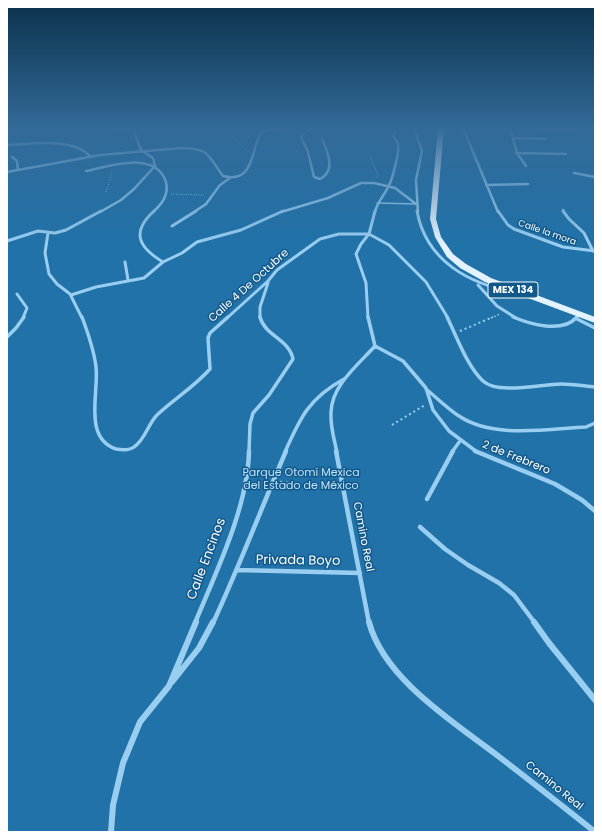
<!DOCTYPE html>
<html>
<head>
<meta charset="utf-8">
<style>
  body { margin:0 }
  #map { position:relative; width:602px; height:839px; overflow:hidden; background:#12598b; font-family:Poppins,sans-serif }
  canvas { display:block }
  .frame { position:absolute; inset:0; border:8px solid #fff; pointer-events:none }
</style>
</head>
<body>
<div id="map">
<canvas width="602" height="839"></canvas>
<div class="frame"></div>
</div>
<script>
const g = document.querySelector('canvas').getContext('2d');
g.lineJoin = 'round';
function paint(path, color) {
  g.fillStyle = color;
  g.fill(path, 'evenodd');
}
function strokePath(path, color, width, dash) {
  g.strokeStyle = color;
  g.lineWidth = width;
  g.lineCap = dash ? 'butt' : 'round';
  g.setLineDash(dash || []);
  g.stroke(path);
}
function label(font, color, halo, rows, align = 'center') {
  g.font = font + ' Poppins,sans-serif';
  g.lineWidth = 3;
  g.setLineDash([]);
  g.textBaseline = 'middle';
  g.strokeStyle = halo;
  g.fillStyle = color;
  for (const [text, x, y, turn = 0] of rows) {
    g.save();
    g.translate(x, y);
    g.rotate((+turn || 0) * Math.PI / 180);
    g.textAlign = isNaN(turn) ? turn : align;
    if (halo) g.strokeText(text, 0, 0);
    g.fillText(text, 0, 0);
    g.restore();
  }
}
const green = new Path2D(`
  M7 128H595V832H7Z`);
const pathFar3 = new Path2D(`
  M219 128 235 138 248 152
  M369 154 378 175 376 179
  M106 192 111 177V171
  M171 194 204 195`);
const pathFar2 = new Path2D(`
  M491 318 500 314`);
const pathFar1 = new Path2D(`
  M460 331 493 317
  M392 425 425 405`);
const path = new Path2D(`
  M280 482 323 487`);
const lane = new Path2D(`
  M377 203 416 204`);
const streetFar4 = new Path2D(`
  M114 128H131
  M258 128 267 129
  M312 128 305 132 301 137 308 152 314 177 320 179C336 171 328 152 322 139
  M414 128 422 151 416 180 418 212
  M463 128 498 212
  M510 128 517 153 526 166
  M535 128 571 129
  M513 138 546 139
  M7 145C31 144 72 137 90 156
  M516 153 566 154
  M12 157 17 161 18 170
  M86 171C110 166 156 150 166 182 169 195 162 204 153 212
  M7 172 100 155 181 148C210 148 208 156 223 176 254 184 251 151 260 134L269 130 283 128
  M574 173 595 177
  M486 185 528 184
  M563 210 564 212
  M100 212 121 200 134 189 155 166 153 158 141 150 133 128
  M194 212 206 204 220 185 230 178
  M281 212 328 198 361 183H374L395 188 416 204
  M375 212C377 202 384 196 388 187 392 181 400 151 398 144 397 141 394 138 393 136L397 128`);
const streetFar3 = new Path2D(`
  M154 211C131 232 138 247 163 262
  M417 211C426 261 470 285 516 292
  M498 211 508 225 514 229 563 247 595 251
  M563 211 569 219 584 233 593 251
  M172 226 196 211
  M48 233 45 253 49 274 57 284 70 294 82 318
  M7 241 38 231 55 233 66 230 101 211
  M125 262 128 280
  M478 285 497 306 516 318
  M17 294 27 308 23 318
  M71 295 96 287 144 278 163 262 182 253 197 242 241 230 283 211
  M227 318 268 281 277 270 320 239 339 234H369L389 245 426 282 448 318
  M260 318V307L268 283
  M368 318 366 283 356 254 361 244 369 234 375 211
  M576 318 579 314`);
const streetFar2 = new Path2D(`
  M82 317C88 333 94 350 96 367 99 393 83 438 116 449 122 450 129 451 134 447 145 440 148 424 157 415 174 399 194 387 210 369L208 338 210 333 228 317
  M368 317 375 346
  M447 317C457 337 467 366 483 381 498 395 542 384 561 384 572 384 584 386 595 387
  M513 317C530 324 562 334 577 317
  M577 319 595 328
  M7 337 16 328 24 317
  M375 346 403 361 426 388 433 410 449 431 477 452
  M426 389C437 398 448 409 459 416 493 439 547 429 586 427L595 423
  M249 452 250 424 253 413 269 395 293 359C289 339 265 336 260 317
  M285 452C300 418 309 398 344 379
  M337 452C334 439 330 426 331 412 332 385 358 365 375 346
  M452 452 460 441`);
const streetFar1 = new Path2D(`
  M336 451 369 623
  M475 451 555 484 582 500 595 511
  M427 499 453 451
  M420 527 445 549 468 565 499 583 514 595 535 623
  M237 570 360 573
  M195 623C216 572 248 507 249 451
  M213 623C239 567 261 509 286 451`);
const street = new Path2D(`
  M369 622C384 680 457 724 502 759 533 783 564 807 595 832
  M534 622 549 643 595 700
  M172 682 199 648 213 622
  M111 832 113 805 123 763 140 722 169 686 196 622`);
const primary = new Path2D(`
  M438 128H444L436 219 441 237 453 254 466 264 491 278 595 317V323L485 282 460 268 447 257 435 237 430 219Z`);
const farStreetnames = [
  ["Calle la mora",547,233,19]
];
const shields = [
  [513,290,50]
];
const shieldNames = [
  ["MEX 134",513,290]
];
const streetNames = [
  ["Calle 4 De Octubre",249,286,-42],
  ["2 de Frebrero",516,458,22],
  ["Camino Real",363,537,79],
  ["Camino Real",554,786,39]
];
const parkNames = [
  ["Parque Otomí Mexica",301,473],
  ["del Estado de México",301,486]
];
const nearStreetnames = [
  ["Calle Encinos",207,559,-69],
  ["Privada Boyo",298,561,1]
];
paint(green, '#2072a9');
strokePath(pathFar3, '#99cef1', 1, [1, 1.5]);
strokePath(pathFar2, '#99cef1', 1.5, [1.5, 2]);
strokePath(pathFar1, '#99cef1', 2, [2, 3]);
strokePath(path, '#99cef1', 2.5, [2.5, 3.5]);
strokePath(lane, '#99cef1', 1.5);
strokePath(streetFar4, '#99cef1', 2.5);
strokePath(streetFar3, '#99cef1', 3);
strokePath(streetFar2, '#99cef1', 3.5);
strokePath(streetFar1, '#99cef1', 4.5);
strokePath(street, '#99cef1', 6);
paint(primary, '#e3f2ff');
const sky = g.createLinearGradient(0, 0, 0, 245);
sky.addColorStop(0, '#0a314c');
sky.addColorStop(0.52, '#336a98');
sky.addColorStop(1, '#336a9800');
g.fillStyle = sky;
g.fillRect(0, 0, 602, 245);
label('9px', '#fff', '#12598b', farStreetnames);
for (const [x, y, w] of shields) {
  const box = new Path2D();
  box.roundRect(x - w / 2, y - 8, w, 16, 3);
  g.fillStyle = '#12598b';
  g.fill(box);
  strokePath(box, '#fff', 1);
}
label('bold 10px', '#fff', null, shieldNames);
label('11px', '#fff', '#12598b', streetNames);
label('11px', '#c0e4fc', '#12598b', parkNames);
label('13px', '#fff', '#12598b', nearStreetnames);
</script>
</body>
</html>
